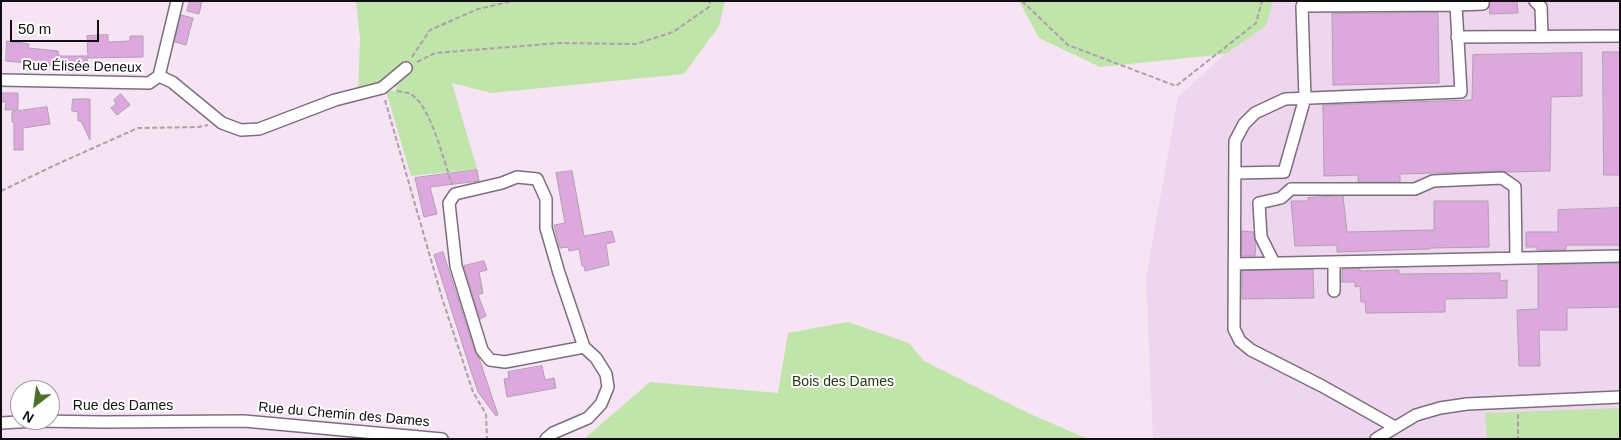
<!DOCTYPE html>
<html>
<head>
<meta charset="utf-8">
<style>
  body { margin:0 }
  #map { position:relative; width:1621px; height:440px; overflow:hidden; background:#f6e4f5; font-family:Arial,sans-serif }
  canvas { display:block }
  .frame { position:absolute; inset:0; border:2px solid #120d12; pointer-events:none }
  .north { position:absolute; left:10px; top:380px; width:50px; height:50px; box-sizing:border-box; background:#fff; border:1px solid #a09ea0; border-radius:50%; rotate:210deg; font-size:14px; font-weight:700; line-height:20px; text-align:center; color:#120d12 }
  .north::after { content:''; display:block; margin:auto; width:18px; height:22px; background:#4a702a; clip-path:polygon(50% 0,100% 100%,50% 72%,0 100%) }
  .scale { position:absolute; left:10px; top:20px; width:89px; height:22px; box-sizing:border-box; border:2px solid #120d12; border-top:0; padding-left:6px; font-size:15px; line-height:18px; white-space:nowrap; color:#120d12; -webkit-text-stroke:4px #fff; paint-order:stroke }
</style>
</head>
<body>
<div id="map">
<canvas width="1621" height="440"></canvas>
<div class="frame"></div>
<div class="north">N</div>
<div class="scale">50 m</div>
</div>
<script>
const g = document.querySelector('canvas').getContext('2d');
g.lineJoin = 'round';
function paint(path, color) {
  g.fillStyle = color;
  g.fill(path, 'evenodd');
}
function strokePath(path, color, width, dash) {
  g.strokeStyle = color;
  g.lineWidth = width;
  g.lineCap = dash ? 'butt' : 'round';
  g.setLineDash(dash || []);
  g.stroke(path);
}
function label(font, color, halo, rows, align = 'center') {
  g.font = font + ' Arial,sans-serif';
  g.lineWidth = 4;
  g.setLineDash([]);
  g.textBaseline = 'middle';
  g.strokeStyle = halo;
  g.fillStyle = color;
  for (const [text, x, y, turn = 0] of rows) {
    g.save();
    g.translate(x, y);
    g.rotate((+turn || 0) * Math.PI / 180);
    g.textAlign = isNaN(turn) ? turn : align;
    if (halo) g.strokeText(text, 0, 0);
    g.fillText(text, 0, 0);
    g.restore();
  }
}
const built = new Path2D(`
  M1273 1H1620V439H1153L1146 278 1178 97 1225 54 1266 26Z`);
const green = new Path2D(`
  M356 1H725L719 26 684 74 491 93 452 83 477 169 411 176 386 91H395L397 87 382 88 358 95 360 39Z
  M1019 1H1273L1266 26 1225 54 1100 67 1039 38Z
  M848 322 909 343 924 361 1028 413 1088 439H584L650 382 778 393 788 333Z
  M1620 408V439H1487L1485 413Z`);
const building = new Path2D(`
  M190 1H202L199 14 187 11Z
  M1490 1H1517L1518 13 1490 14Z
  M1438 13 1439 83 1333 85 1332 14Z
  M181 15 193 18 186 45 175 42Z
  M108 35V42L130 41V36H143V57L88 58 87 36Z
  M7 41 29 44 28 48 58 51 59 56H87L88 71 66 72V67L6 61Z
  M1603 52H1620V175H1604Z
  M1582 53V96L1551 97 1550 171 1507 172 1502 171 1400 174V182H1358V175L1324 176 1323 105 1472 100 1473 55Z
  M1 93H18V110H5L6 102H1Z
  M121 94 130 105 117 115 111 108 116 104 114 100Z
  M73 99H90V140L81 121H78V112L72 111Z
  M47 107 50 124 23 128V150H14V122H12V112Z
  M477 170 479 181 430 187 437 214 424 217 415 178Z
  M572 171 584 236 612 231 615 242 606 244 609 265 585 271 584 266H582L579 249 569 251 568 247 560 248 554 225 565 223 556 173Z
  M1343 196 1347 232 1434 230V201H1488L1489 247 1430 248V249L1337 252V245L1295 246 1291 201H1308V198Z
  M1620 208V245H1566V250H1537V247H1526V232H1558V210Z
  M1242 231 1253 232 1256 243 1255 256H1242Z
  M443 252 475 352 479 358 498 415 496 416 478 392 471 371 434 255Z
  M484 261 487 270 479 272 483 293 478 295 486 316 480 319 464 266Z
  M1620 264V307L1567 308V330H1539L1540 366H1519L1517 310 1538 309V265Z
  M1360 269V271L1399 270V274L1500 273V281L1507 280V298L1445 299V312L1366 313 1365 302H1361L1360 286 1355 287V282H1342V270Z
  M1313 270 1314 298 1242 299V271Z
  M542 366 545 380 554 378 556 388 507 397 504 379 509 378 508 372Z`);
const path = new Path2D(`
  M1022 1 1068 45 1176 86 1256 23 1262 1
  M412 57 430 30 478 9 513 1
  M417 62 435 53 559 43 636 44 673 32 709 7 710 1
  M397 91C402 92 408 92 412 95 431 107 444 162 452 184
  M385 100 442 298 473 392 486 414 487 439
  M1 191 53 166 138 128 198 127 208 125
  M1518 414V439`);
const minor = new Path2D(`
  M1535 1 1541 7 1542 36
  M1457 37 1620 36
  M159 76 172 82 222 123 241 130 259 129 335 100 382 88 406 68
  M159 76 177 1
  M1 80 149 83 159 76
  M1235 173 1284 172 1305 98 1302 6 1456 5 1483 4V1
  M1334 262V291
  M1274 263 1261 237 1259 203 1281 198 1291 189H1415L1433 181 1502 178 1515 187 1516 258
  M1234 264 1620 256
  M1 423 36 421 104 422 244 421 442 439
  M1395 427 1322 386 1251 350 1240 341 1234 329 1235 141 1244 124 1255 113 1285 99 1461 92 1456 5
  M546 439 553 433 588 418 601 404 608 387 606 374 596 358 584 347 559 273 546 228V199L537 179 517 177 502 183 455 194 449 203 456 266 482 350 490 360 505 362 584 347
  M1376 439 1416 415 1440 408 1467 404 1620 397`);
const streetNames = [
  ["Rue Élisée Deneux",82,67,1],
  ["Rue des Dames",123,406],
  ["Rue du Chemin des Dames",344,415,5]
];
const parkNames = [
  ["Bois des Dames",843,382]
];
paint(built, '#eed7ee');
paint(green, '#c1e4aa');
paint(building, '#dda8de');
strokePath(building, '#b0a0b0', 1);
strokePath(minor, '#7d6e7d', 14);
strokePath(path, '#ad9fac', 2, [5, 2.5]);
strokePath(minor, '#fff', 11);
label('14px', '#120d12', '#fff', streetNames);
label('14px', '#223a0d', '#fff', parkNames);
</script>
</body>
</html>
